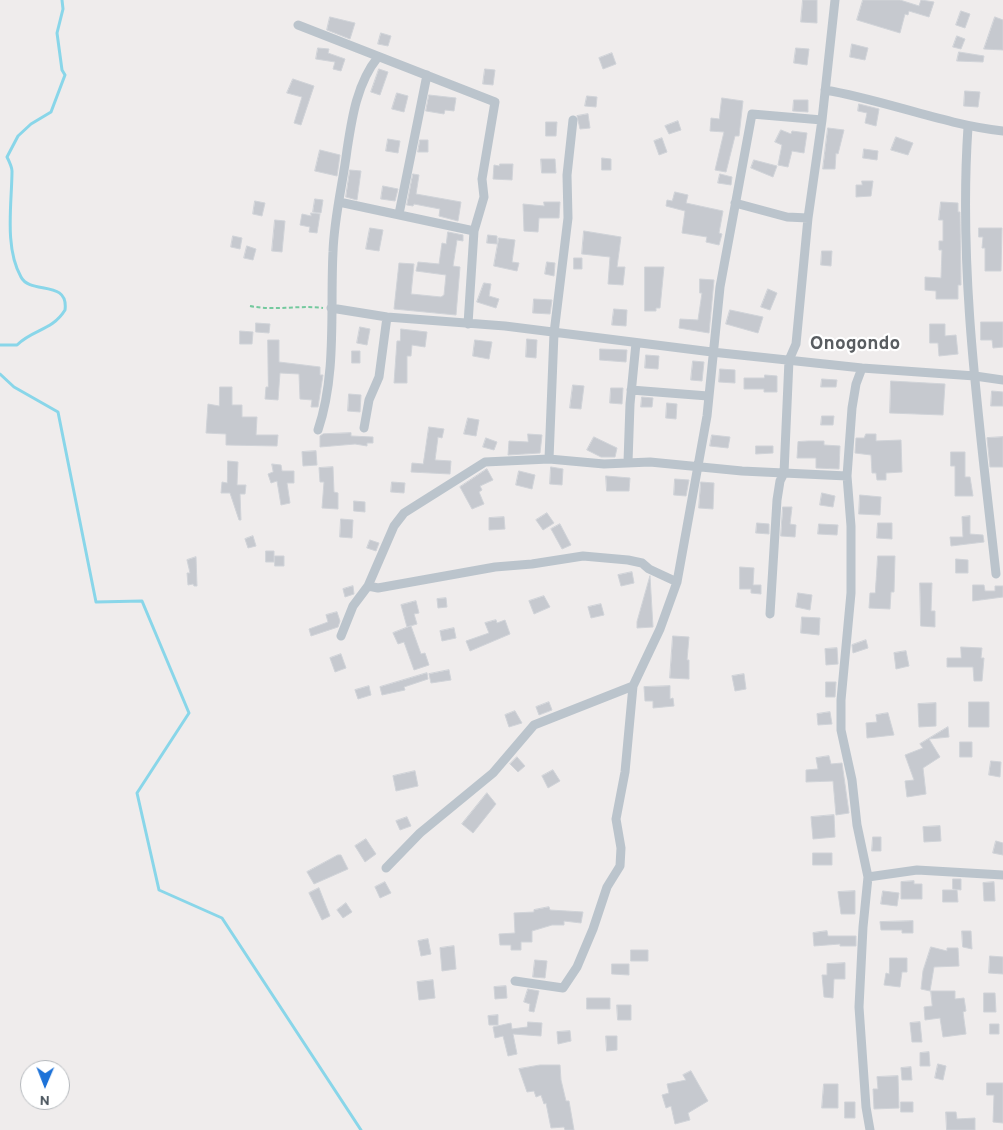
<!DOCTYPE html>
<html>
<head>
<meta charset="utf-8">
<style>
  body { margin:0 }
  #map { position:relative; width:1003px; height:1130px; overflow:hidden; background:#efecec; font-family:Overpass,sans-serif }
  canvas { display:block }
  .north { position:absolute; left:20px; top:1060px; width:50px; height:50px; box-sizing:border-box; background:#fff; border:1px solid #b5b9bd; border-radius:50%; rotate:181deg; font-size:14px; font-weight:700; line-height:20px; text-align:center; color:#455059 }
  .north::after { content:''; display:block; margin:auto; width:18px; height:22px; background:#1d72d8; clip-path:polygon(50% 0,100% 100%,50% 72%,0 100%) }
</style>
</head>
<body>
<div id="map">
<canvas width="1003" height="1130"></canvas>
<div class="north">N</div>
</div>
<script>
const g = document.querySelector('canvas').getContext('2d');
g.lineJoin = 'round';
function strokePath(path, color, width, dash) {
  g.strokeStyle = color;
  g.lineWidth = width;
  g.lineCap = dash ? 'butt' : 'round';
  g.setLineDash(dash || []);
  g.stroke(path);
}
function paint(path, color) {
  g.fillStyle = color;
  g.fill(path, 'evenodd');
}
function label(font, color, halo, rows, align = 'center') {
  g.font = font + ' Overpass,sans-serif';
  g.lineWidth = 4.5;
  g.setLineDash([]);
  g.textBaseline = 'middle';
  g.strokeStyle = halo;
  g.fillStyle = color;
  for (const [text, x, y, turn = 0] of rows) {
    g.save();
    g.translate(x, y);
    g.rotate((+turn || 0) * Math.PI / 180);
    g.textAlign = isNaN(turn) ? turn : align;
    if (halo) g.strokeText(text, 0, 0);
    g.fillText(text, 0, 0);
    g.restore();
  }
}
const stream = new Path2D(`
  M0 345H17C33 329 52 331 65 310 69 279 30 295 21 277 4 247 12 202 12 171 12 168 9 161 7 157L18 136 31 124 51 112 65 75 62 70 57 33 63 9 62 0
  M0 374 14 387 58 412 96 602 142 601 189 713 137 793 159 890 222 918 361 1130`);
const building = new Path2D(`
  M803 0H817V23L801 22Z
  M863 0H900L919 6 921 0 934 2 929 17 909 11 908 15 905 14 900 33 857 20Z
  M961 11 970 14 965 28 956 25Z
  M330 17 355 23 350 39 327 30Z
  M995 17 1003 20V50L984 49Z
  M381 33 391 36 388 46 378 44Z
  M957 36 965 39 961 49 953 47Z
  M852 44 868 48 865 60 850 57Z
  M318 48 329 49 328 53 345 59 341 71 333 69 335 62 316 59Z
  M796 48 809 49 807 65 794 63Z
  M959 52 984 56 983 62 957 61Z
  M612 53 616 64 603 69 599 58Z
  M379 69 388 72 380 95 371 92Z
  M485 69 495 70 493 85 483 84Z
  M293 79 314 86 301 125 294 123 302 97 287 93Z
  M965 91 980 92 978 107 964 106Z
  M397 93 408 96 404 112 392 109Z
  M429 95 456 98 454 111 445 110 444 114 426 111Z
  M587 96 597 97 596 107 585 106Z
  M722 98 743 101 739 136H735L726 172 715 170 724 132 710 131 711 118 719 119Z
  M794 100H808V112L793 111Z
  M859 104 879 109 876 126 865 123 867 113 858 111Z
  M588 114 590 128 580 129 577 116Z
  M678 121 681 130 669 134 665 126Z
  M546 122H557L556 136H546Z
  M828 128 844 130 838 154 836 153 835 169H823Z
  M781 130 791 134 792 131 807 133 804 153 792 151 788 167 778 165 782 145 775 142Z
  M896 137 913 143 908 155 891 150Z
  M662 138 667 152 659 155 654 141Z
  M388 139 400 141 398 153 386 151Z
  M420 140H428V152H418Z
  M864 149 878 151 877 160 863 158Z
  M320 150 340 155 337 176 315 171Z
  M602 158 611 159V170H602Z
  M541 159H555L556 173H542Z
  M754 160 777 166 773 177 751 168Z
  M500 164H513L512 180 493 179 494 165 499 166Z
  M350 170 361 171 357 200 346 197Z
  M413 174 419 175 416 194 461 202 458 221 439 216 440 209 414 204 413 206 407 205Z
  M720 174 732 177 731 185 718 183Z
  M862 181H873L871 196 856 197V185H862Z
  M383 186 398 189 395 201 381 199Z
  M675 192 688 195 686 203 723 211 719 233 722 234 719 245 706 242 707 237 682 233 685 211 666 206 667 200 672 201Z
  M315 199 323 200 321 213 313 212Z
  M255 201 265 203 262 216 253 214Z
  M544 202H560L559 218H539L538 232 524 231 523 204 544 206Z
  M941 202 958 203V212H960L961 285H958V299H936V291L925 290V277L941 278 942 250H939V241H943V220H939Z
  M311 213 320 214 317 233 309 232 310 227 300 225 302 214 311 216Z
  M275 220 285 221 282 252 272 251Z
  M370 228 383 230 379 251 366 249Z
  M979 228H1002L1001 271H985V248H982L983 237H979Z
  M584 231 621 237 617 267H625L623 285 608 284 610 257 582 254Z
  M448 232 463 235V241L457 240 453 266 460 267 456 315 394 309 399 263 414 264 411 294 441 297 444 295 446 275 416 271 418 262 439 264 442 243 446 244Z
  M488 235 497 236V244L487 243Z
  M233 236 242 238 240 249 231 247Z
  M499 238 515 240 512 262 519 263 517 271 494 266Z
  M247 246 256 249 253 260 244 258Z
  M822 251H832L831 266 821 265Z
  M574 258H582V269H574Z
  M547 262 555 263 554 276 545 274Z
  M645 267H664L660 308H656V311H645Z
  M700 279 714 280 709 333 679 328 680 319 698 320 702 293H700Z
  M484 283 491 284 489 296 499 299 496 308 477 302Z
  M768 289 777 293 770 310 761 307Z
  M534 299 552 300 550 314 533 313Z
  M614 309 627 310 626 326 612 325Z
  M730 310 763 317 758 333 726 324Z
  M981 322H1003V347L993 348 992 340H981Z
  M256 323 270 324 269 333 256 332Z
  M930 324H945V336L956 335 958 354 939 356 938 343H930Z
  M360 327 370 329 367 345 357 343Z
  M401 329 427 332 425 347 412 345 411 356H407V383H394L397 341H400Z
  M240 331 253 332 252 344H240Z
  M527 339 537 340 536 358 526 357Z
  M268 340H279V362L320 367V375H323L318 407H311L312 400 300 399 299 374 280 373 278 400 265 399 266 387H268Z
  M475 340 492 342 489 359 473 356Z
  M600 349 627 350 626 362 600 360Z
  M352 351H360V363H352Z
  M646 355 659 356 658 369 645 368Z
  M693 361 704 362 702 381 691 380Z
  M720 369 735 370V383L719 382Z
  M765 375 777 376V392H764V389H744V378H764Z
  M822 379 837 380 836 387H821Z
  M891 381 945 384 943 415 890 413Z
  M573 385 584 386 581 409 570 408Z
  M220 387H232V405H242V417H257L256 435H278L277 446 226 445V434L206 433 208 404 219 406Z
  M611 388H623L622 404 610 403Z
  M992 391 1003 392V406H991Z
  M349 394 361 395 360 412 348 411Z
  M642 397 653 398 652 407H641Z
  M667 403 677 404 676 419 666 418Z
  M822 416H834L833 425H821Z
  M468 418 479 420 476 436 464 434Z
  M429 427 444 429 442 438 438 437 435 460 451 461 450 474 411 472 412 463 423 464Z
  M351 433V436L373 437V443H367V446L355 444 320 447V436L323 434Z
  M528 434 542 435 540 453 508 455 509 441 528 442Z
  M866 434H876V441L901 440 902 472 886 473V480H877L876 473H872L871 455 855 453 856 438H864Z
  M712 435 730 437 728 448 710 446Z
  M594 437 617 448 615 457H601L587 450Z
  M1003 437V467H990L987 438Z
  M486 438 497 442 494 450 483 447Z
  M808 441H824V445L840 446 839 469 816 468V458H797L798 442Z
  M756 446H773V453L756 454Z
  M316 451 317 465 303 466 302 452Z
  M951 452H965V477H970L973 496H955V466H951Z
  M228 461 238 462 237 485H246L245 494H240L241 520H239L230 493H221L222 482 227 483Z
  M272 464 281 465 282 471H294V483H287L290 503 281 505 277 481 271 483 268 474 273 472Z
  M333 467 334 492 338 493V509L322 508 324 482H320L319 468Z
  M551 467 563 469 562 485 550 484Z
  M487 469 493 480 480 486 482 490 479 492 484 504 472 509 460 487Z
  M519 471 535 475 532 489 516 485Z
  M606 476 630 478 629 491H607Z
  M675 479 689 480 686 496 674 495Z
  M392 482 405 483 404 493 391 492Z
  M701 482 714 483 713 509 699 508Z
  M822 493 835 496 833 507 820 505Z
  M860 495 881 497 880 515 859 514Z
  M354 501 365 502V512L354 511Z
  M783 507H792L790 524 796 525 795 537 781 536Z
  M547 513 554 523 543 530 536 520Z
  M970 516V534L983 535 984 542 951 546 950 537H963L962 517Z
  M504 517 505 529 489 530V518Z
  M341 519 353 520 352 538 340 537Z
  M757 523 769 524V534L756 533Z
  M878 523H892V539L877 538Z
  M560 524 571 545 562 549 551 529Z
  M819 524 838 525 837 535 818 534Z
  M253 536 256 546 248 548 245 539Z
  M370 540 379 543 376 551 367 548Z
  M266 551H274V562H266Z
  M275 556H284V566H275Z
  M878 556H895L894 592H891L890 609 869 608 870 593H875Z
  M196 557 197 586H194L193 584 188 585 187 573H190L187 560Z
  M956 559 968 560V573H956Z
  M740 567 754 568 753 585H761V594L751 593V589H740Z
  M632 572 634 583 621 586 618 575Z
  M650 576 653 627 637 628V622Z
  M920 583H932L931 611H935V627L921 626Z
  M973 585H984L985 591H995V586H1003V597L973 601Z
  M353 586 354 594 345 597 343 589Z
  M798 593 812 595 810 610 796 607Z
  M544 596 550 607 534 614 529 601Z
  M446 598 447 607 438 608 437 599Z
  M416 601 419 613 414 614 417 624 407 627 401 605Z
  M601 604 604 615 591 618 588 607Z
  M337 612 340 621 338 627 311 636 309 629 328 622 326 615Z
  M802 617 820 618 819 635 801 633Z
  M496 620 497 623 505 620 510 634 470 651 466 641 489 633 485 623Z
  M411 626 421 654 425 653 429 665 414 670 404 642 398 644 393 633Z
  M454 628 456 638 442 641 440 631Z
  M673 636 689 637 687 660H689V679L670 678Z
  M866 640 868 648 853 653 852 645Z
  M961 647 982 648 981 658H984L982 681H974L973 667H947V658H961Z
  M837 648 838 664 826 665 825 649Z
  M906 651 909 666 896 669 894 653Z
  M341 654 346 668 335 672 330 658Z
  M449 670 451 680 431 683 429 674Z
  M427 673 428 679 404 687 405 690 382 695 380 687Z
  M744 674 746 689 735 691 732 676Z
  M826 682H836L835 697H826Z
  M369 686 371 695 358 699 355 690Z
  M670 686V699L673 698 674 706 653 708V701H645L644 687Z
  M549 702 552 710 539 715 536 707Z
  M969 702H989V727H969Z
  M936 703V726L919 727 918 704Z
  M515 711 522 723 509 727 505 715Z
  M830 712 832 724 818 725 817 714Z
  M888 713 894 735 867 738 866 723 877 722 876 715Z
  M948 727 949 737 929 739 940 757 923 768 926 794 907 797 905 781 914 780 905 755 923 748 920 744Z
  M960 742H972V757H960Z
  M829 756 831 764 842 763 849 813 836 815 833 781 806 782V770L818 769 816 758Z
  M517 757 525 766 518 772 510 764Z
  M991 761 1001 762 1000 777 989 775Z
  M553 770 560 781 548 788 542 776Z
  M415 771 418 786 396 791 393 776Z
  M487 793 496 804 473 833 462 824Z
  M834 815 835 837 813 839 811 817Z
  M407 817 411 826 400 830 396 821Z
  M940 826 941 841 924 842 923 827Z
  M873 837H881V851H872Z
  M366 839 376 854 365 862 355 846Z
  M996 841 1003 843V855L993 853Z
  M813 853H832V865H813Z
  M338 855H341L348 869 314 884 307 872Z
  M953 879H961V890L953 889Z
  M914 881V884H922V899H901V882Z
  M385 882 391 893 380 898 375 887Z
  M994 882 995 901H984L983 883Z
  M319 888 330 916 322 920 309 893Z
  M943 890H957L958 902H943Z
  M855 891V914H841L838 892Z
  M883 891 899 893 897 906 881 904Z
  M346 903 352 912 343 918 337 910Z
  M549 907 550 910 583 912 581 923 564 921V925H552L532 931V942H521V950H511V945H500L499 934 515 933 514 913 534 912V910Z
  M913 921V933H902V930H881L880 922Z
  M827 931 828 936H856V946H840V944L814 946 813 933Z
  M962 931H971L972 949 963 947Z
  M428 939 431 954 421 956 418 941Z
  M454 946 456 969 442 971 440 948Z
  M931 947 947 951V948H958L959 966 934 967 930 991 921 989 923 971Z
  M631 950H648V961H631Z
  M990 956 1003 957V974L989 973Z
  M890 958H907V972H902L900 987 884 985 886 973 889 974Z
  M535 960 547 961 545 978 533 977Z
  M845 963V979H834L833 998 824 997 822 975H827V964Z
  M612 964H629V975L612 974Z
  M433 980 435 998 419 1000 417 982Z
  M506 986 507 998 495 999 494 987Z
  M528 989 539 991 534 1012 529 1011 530 1004 524 1002Z
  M931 991H955V999L964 998 966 1011 963 1012 966 1034 943 1037 940 1018 925 1020 924 1007 932 1006Z
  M984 993H995L996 1012H984Z
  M587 998H610V1009H587Z
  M617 1005H631V1020H618Z
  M498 1015V1025H489L488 1016Z
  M528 1022 542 1023 541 1036 513 1034 517 1054 508 1056 503 1036 495 1038 493 1027 511 1023 512 1029 527 1027Z
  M920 1022 922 1042H912L910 1023Z
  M990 1024H999V1034H990Z
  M570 1031 571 1041 558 1044 557 1032Z
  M606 1036H617V1050L607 1051Z
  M929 1052 930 1066H920V1053Z
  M938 1064 946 1066 943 1080 935 1078Z
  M540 1065H560L561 1080 566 1101H569L574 1130H565L564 1127 551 1128 546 1103 544 1104 541 1095 536 1097 534 1091 527 1092 519 1069Z
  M911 1067 912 1080H902L901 1068Z
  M691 1071 708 1101 688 1113 690 1120 675 1124 671 1106 666 1108 662 1095 669 1093 667 1084 686 1080 683 1075Z
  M898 1076 899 1108 874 1109 873 1089H878L877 1077Z
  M987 1083H1003V1123L993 1122 994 1095H987Z
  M824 1084H838V1108H822Z
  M845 1102H855V1118H845Z
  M901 1102H913V1112H901Z
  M946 1112H956L957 1119 975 1118V1130H947Z`);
const path = new Path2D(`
  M250 306C275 311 298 305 323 308`);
const street = new Path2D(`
  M298 25 495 102 482 179 484 197 474 231 468 324
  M825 90C885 100 942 124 1003 131
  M968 127C958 276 980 426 996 574
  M339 202 474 231
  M735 203 787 217 808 218
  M399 214 427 75
  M331 308 387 317 505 326 712 352 862 368 975 376 1003 380
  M862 368 856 384 852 408 847 476 851 526V593L841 700V730L852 780 857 825 868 877 863 927 859 1007 866 1107 870 1130
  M631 390 708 396
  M364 428 369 400 379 377 387 317
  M318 430C337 374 330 310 333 252 334 217 343 183 347 150 352 117 357 83 378 57
  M549 459 554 333 568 218 567 175 573 120
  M628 462 630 404 636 343
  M368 586 378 588 495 567 532 564 583 556 628 560 642 563 649 569 677 582
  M770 614 777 500 780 481 784 473 789 360 796 344 808 218 822 120 835 0
  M341 636 353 606 368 586 394 526 404 513 485 462 549 459 604 464 650 462 742 471 847 476
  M386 868 420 833 493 773 534 725 633 686
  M868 877 917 870 1003 875
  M515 981 563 988 577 967 593 929 607 887 620 866 621 848 616 819 625 772 633 686 660 629 677 582 707 416 720 287 752 114 822 120`);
const quarterNames = [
  ["Onogondo",855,345]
];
strokePath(stream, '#89d6e9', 3);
paint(building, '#c6c9cf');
strokePath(building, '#d0d3d8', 1);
strokePath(path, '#74c99e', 2, [4, 2.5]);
strokePath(street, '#bbc4cc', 9);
label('bold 19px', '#595d61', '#fff', quarterNames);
</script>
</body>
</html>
